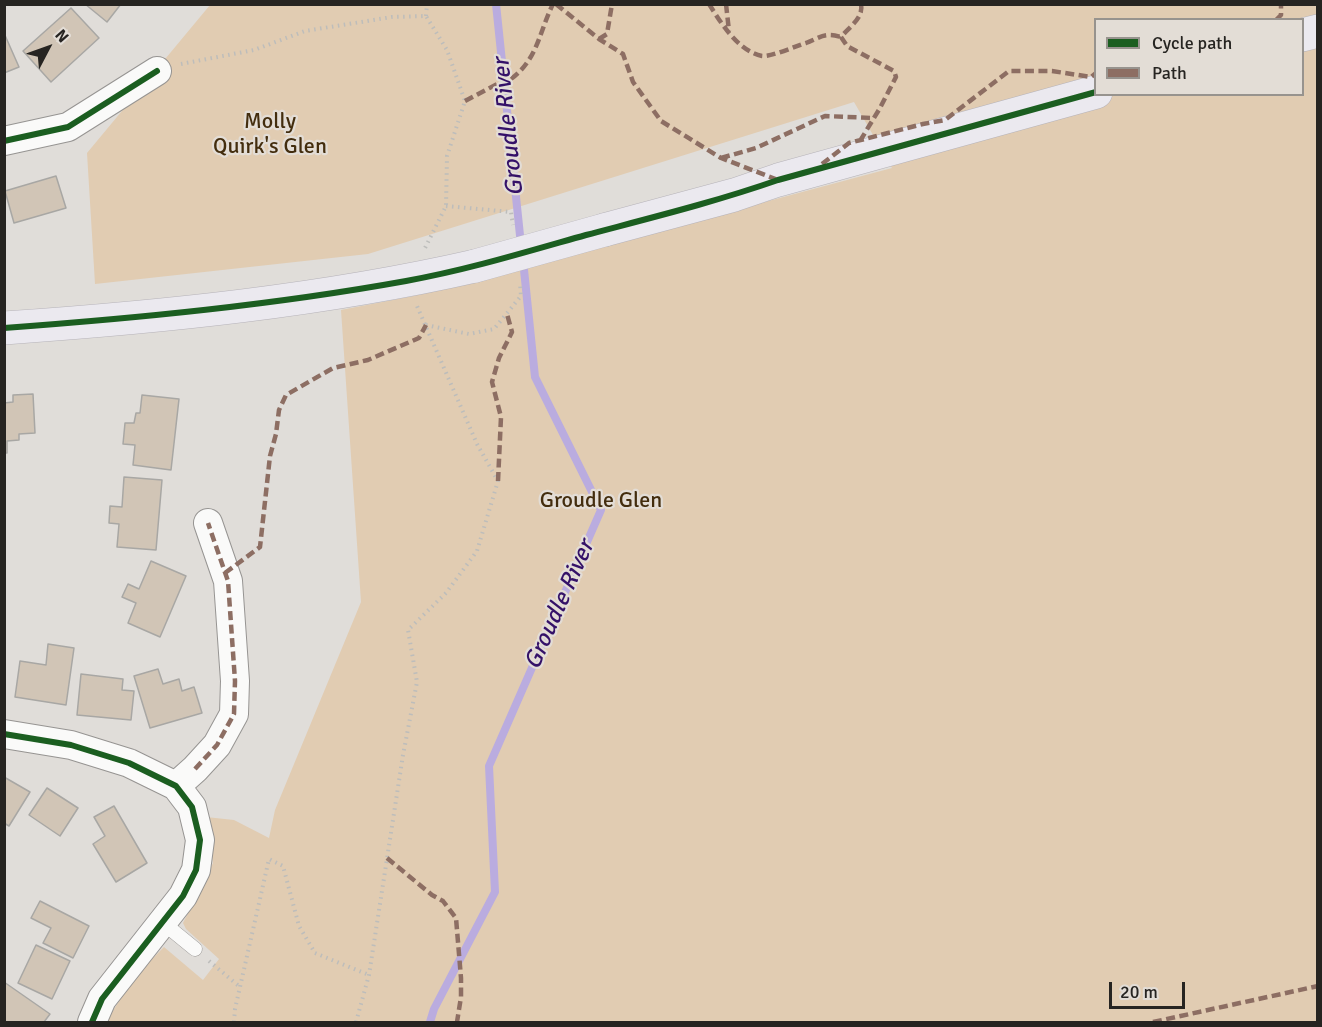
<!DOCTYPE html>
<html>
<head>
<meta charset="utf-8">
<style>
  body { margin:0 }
  #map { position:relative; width:1322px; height:1027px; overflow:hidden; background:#e0ddd9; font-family:Signika,sans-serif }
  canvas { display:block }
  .frame { position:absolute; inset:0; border:6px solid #262421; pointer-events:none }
  .legend { position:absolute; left:1094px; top:18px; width:210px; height:78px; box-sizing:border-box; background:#e3ddd6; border:2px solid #97938e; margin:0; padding:8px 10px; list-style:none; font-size:18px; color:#262421 }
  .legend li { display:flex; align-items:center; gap:12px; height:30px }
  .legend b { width:30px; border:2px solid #97938e }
  .north { position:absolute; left:18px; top:18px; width:60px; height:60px; -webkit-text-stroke:4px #e3ddd6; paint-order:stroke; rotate:49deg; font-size:16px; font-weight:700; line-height:24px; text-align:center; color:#262421 }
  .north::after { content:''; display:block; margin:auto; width:21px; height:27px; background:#262421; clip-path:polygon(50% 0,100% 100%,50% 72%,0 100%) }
  .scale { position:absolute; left:1109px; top:982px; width:76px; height:27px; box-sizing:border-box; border:3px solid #262421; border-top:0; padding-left:8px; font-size:18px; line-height:21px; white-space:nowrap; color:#262421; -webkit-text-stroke:4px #e3ddd6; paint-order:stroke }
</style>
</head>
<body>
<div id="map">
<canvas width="1322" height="1027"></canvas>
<div class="frame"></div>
<ul class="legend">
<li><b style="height:8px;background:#1b5e20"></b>Cycle path</li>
<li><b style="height:8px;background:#8d6e63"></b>Path</li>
</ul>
<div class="north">N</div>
<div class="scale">20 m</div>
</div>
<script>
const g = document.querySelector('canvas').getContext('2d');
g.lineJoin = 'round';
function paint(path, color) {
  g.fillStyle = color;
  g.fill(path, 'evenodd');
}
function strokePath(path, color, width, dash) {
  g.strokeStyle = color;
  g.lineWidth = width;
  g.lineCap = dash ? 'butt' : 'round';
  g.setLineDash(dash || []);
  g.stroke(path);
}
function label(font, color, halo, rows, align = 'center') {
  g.font = font + ' Signika,sans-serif';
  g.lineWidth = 4.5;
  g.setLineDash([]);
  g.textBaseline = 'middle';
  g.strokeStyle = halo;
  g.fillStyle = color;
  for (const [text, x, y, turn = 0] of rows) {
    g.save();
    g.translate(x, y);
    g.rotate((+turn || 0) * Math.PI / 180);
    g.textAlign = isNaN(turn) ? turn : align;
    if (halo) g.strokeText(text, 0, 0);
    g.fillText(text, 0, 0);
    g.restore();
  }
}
const green = new Path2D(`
  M210 5H1317V1022H106L134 977 164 947 203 980 219 959 186 929 183 923 213 863 206 817 234 820 269 838 275 810 361 602 341 310 413 296 892 168 854 102 368 254 95 284 87 153ZM1096 20H1302V94H1096Z`);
const stream = new Path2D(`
  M496 4 521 245
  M430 1022 434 1009 495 892 489 766 601 510 535 377 523 260`);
const building = new Path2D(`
  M85 4H121L107 22Z
  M71 8 99 38 51 82 23 51Z
  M4 33 19 67 4 73Z
  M56 176 66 208 14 223 5 191Z
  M33 394 35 433 19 434V440L7 441V453H4V403L13 402V395Z
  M142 395 179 399 171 470 133 465 135 445 123 444 125 423H134L136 413H140Z
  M124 477 162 480 156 550 117 547 119 524 109 523 110 506 122 507Z
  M151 561 186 576 160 637 128 623 136 603 122 597 128 584 139 589Z
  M48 644 74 648 66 705 15 697 20 661 46 665Z
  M158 669 163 684 179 679 182 691 194 687 202 713 150 728 134 676Z
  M81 674 123 679 122 690 134 691 131 720 77 715Z
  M4 777 30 792 9 826 4 823Z
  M47 788 78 808 60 836 29 815Z
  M114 806 147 863 116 882 93 844 105 836 94 817Z
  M40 901 89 926 73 958 43 943 51 928 31 918Z
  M36 945 70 961 52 999 18 983Z
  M4 982 50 1014 44 1022H4Z`);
const path = new Path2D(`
  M426 16 427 4
  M181 64 254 50 305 31 392 17 426 16 447 50 465 101 447 156 446 206 425 248
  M446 206 511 212 513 225
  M426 325 469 334 494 329 521 296 520 283
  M209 961 240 987
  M234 1022 235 1009 269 859 283 866 299 926 315 953 369 975
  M356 1022 369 975 403 755 417 682 408 630 446 593 477 551 498 481 477 444 417 306`);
const lane = new Path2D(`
  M162 922 195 949`);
const street = new Path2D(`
  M4 141 68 127 157 71
  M4 734 71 745 129 763 176 786 192 807 200 840 196 870 183 896 102 999 92 1022
  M176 786 195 769 217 745 234 714 235 681 228 581 208 523`);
const highway = new Path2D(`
  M1302 35 1318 31
  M604 230 734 195 778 180 1096 92
  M4 328C162 317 321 301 475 266`);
const highwayBridge = new Path2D(`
  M475 266 604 230`);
const quiet = new Path2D(`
  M556 4 599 39 623 54 633 82 661 121 721 158 778 180
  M709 4C721 23 738 51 762 56 771 57 796 46 806 43 821 37 825 32 841 37
  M726 4 729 31
  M1276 20 1281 15V4
  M599 39 607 34 612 4
  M511 79C538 59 539 32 553 4
  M465 101 499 83
  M860 141 880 108 896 77 894 71 847 46 841 37C849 27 864 18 861 4
  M721 158 756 148 825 116 873 118
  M822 164 849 143 923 124 945 120 1009 71H1052L1091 77 1096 73
  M498 481 501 417 492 382 499 358 512 332 507 314
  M225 573 260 547 270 456 276 434 279 410 286 395 333 368 368 360 419 338 426 325
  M195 769 217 745 234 714 235 681 228 581 208 523
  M387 858 432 895 443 901 456 918 461 978V997L457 1022
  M1153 1022 1318 986`);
const cycleway = new Path2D(`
  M4 141 68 127 157 71
  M4 328C139 318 273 305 406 281 467 270 526 252 586 235 650 218 715 202 778 180L1096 92
  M4 734 71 745 129 763 176 786 192 807 200 840 196 870 183 896 102 999 92 1022`);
const parkNames = [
  ["Molly",270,122],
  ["Quirk's Glen",270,147],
  ["Groudle Glen",601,501]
];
const waterNames = [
  ["Groudle River",509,127,-96],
  ["Groudle River",560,605,-66]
];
paint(green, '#e1ccb2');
strokePath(stream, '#baacdf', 8);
paint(building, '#d1c5b6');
strokePath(building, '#a8a7a4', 1.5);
strokePath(lane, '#969492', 15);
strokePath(street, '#969492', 30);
strokePath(highway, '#b6b3b9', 34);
strokePath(path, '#bdbdbb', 4, [1.5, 4.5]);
strokePath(lane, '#fafaf9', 14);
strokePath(street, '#fafaf9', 28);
strokePath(highway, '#ebe9ef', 33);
strokePath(highwayBridge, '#b6b3b9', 34, []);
strokePath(highwayBridge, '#ebe9ef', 33);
strokePath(quiet, '#8d6e63', 4.5, [9, 4.5]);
strokePath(cycleway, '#1b5e20', 6);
label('22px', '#432d0e', '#e3ddd6', parkNames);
label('italic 24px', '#341168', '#e3ddd6', waterNames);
</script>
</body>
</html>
